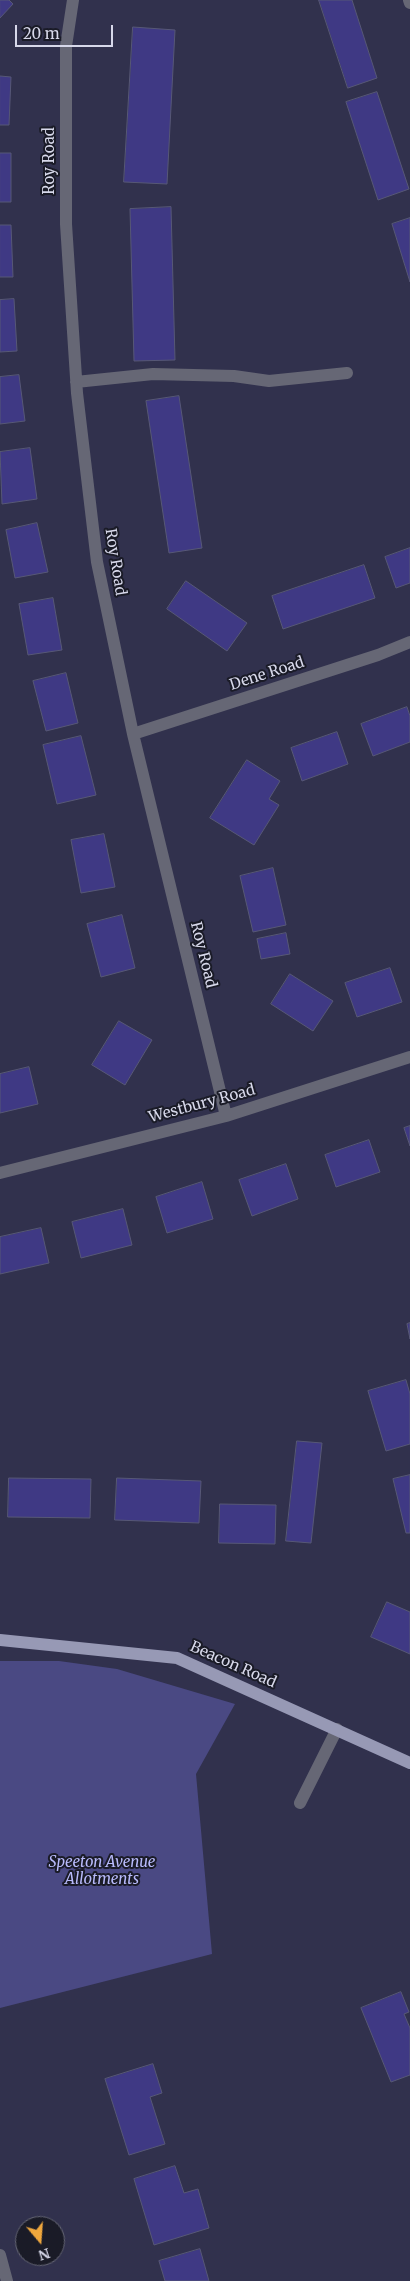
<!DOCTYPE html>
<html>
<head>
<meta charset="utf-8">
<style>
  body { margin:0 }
  #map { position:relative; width:410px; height:2281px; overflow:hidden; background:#31314d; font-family:Merriweather,serif }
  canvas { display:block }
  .north { position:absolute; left:15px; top:2216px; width:50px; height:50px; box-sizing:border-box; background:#1a1b27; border:1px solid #666775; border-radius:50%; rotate:162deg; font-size:14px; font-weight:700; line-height:20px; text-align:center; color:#d7d8ea }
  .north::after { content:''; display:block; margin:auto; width:18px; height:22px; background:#efa73d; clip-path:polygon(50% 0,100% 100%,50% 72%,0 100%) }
  .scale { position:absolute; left:15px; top:25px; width:98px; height:22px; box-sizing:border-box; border:2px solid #d7d8ea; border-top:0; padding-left:6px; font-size:15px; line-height:18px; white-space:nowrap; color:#d7d8ea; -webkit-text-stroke:4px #1a1b27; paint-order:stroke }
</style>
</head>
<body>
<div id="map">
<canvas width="410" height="2281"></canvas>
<div class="north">N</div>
<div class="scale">20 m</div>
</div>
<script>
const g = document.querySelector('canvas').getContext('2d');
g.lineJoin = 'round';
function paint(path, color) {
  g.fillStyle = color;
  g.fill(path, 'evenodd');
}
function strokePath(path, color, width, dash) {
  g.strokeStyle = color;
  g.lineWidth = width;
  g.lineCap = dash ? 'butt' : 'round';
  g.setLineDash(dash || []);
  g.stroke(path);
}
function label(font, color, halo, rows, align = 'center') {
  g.font = font + ' Merriweather,serif';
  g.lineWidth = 4;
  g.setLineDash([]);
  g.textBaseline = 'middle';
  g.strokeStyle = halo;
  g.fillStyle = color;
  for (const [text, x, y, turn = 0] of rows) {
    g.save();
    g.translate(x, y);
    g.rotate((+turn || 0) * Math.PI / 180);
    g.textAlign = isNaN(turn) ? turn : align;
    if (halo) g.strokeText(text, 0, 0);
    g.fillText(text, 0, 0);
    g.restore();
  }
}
const green = new Path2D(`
  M0 1661H59L117 1669 235 1704 196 1774 212 1954 0 2008Z`);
const building = new Path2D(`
  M0 0H9L13 4 0 18Z
  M319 0H352L377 78 348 88Z
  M133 27 175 30 167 184 124 182Z
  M0 76 11 77 9 125H0Z
  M377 92 409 189 378 200 346 102Z
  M0 153H11V202H0Z
  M171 207 175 360 134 361 130 209Z
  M410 218V282L392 224Z
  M0 225H11L13 277H0Z
  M14 299 17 351 0 352V300Z
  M19 375 25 421 0 424V377Z
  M179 396 202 548 169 553 146 401Z
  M30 448 37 499 2 504 0 452Z
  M37 523 48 572 15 578 6 530Z
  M410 548V583L396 588 385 557Z
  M364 565 375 598 283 629 272 596Z
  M186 581 247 623 227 651 167 609Z
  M53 598 62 650 28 655 19 604Z
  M66 673 78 723 46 731 33 681Z
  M407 707 410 716V742L373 756 361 724Z
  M337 732 348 764 302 781 291 748Z
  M81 736 96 795 57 804 43 745Z
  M247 760 280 781 269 799 279 805 254 845 210 818Z
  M104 834 115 887 81 893 71 840Z
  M273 868 286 925 253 932 240 876Z
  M122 915 135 968 101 977 87 924Z
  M286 933 290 954 261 959 257 939Z
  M390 968 402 1002 357 1017 345 983Z
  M290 974 333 1001 313 1031 271 1004Z
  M119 1021 152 1040 125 1085 92 1065Z
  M29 1067 38 1104 0 1113V1074Z
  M410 1126V1146L404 1128Z
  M369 1140 380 1172 336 1187 325 1155Z
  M286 1164 298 1199 252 1216 239 1180Z
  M202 1182 213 1219 167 1233 156 1197Z
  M123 1209 132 1245 81 1258 72 1222Z
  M41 1228 49 1263 0 1274V1237Z
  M410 1323V1339L407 1324Z
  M406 1380 410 1394V1444L386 1451 368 1391Z
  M297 1441 322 1443 311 1543 286 1541Z
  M410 1475V1533H406L393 1479Z
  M9 1478 91 1479 90 1518 8 1517Z
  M117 1478 201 1481 199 1523 115 1520Z
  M220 1504 276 1505 275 1544 219 1543Z
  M387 1602 410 1612V1654L371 1637Z
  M401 1992 409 2012 404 2014 410 2028V2075L391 2082 361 2008Z
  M153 2064 162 2093 150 2097 165 2144 129 2155 105 2079Z
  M175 2166 184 2193 198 2189 209 2228 154 2245 134 2179Z
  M200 2249 209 2281H165L159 2261Z`);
const minor = new Path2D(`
  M73 0 66 46V224L77 393 97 562 133 734 226 1116
  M409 0 410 3
  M76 382 153 374 234 376 269 381 347 373
  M133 734 378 655 410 642
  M0 1173 226 1116 410 1057
  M300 1803 337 1729
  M0 2255 7 2281`);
const major = new Path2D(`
  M0 1640 177 1658 410 1763`);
const streetNames = [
  ["Roy Road",50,161,-90],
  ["Roy Road",115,562,81],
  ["Dene Road",267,674,-18],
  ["Roy Road",203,955,76],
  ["Westbury Road",202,1104,-15],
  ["Beacon Road",233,1665,24]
];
const parkNames = [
  ["Speeton Avenue",102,1863],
  ["Allotments",102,1880]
];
paint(green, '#4a4983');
paint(building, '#3f3984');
strokePath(building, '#575876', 1);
strokePath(minor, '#666775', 12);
strokePath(major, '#9799b5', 12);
label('15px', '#d7d8ea', '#1a1b27', streetNames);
label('italic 15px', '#b8bafb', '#1a1b27', parkNames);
</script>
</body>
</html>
